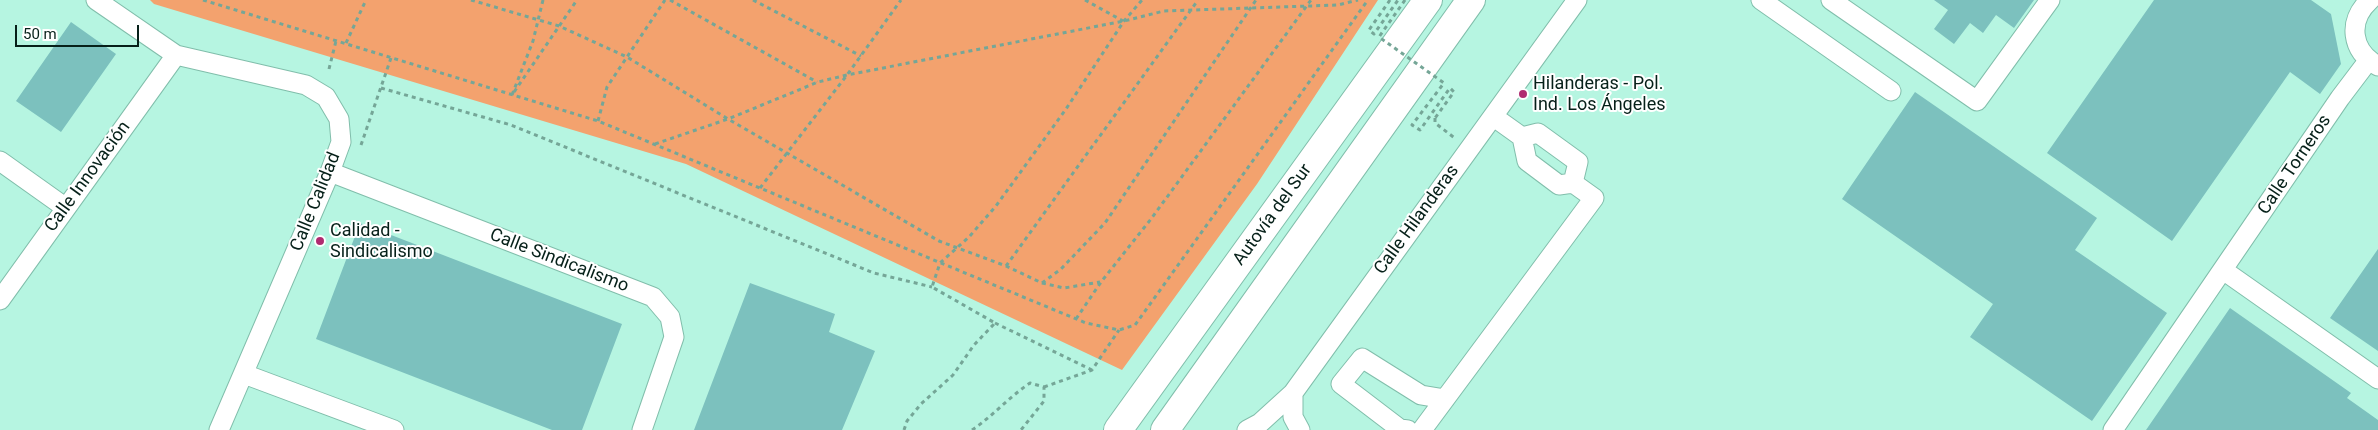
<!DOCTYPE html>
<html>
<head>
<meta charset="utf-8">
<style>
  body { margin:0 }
  #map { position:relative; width:2378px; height:430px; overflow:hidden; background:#b6f5e1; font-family:Roboto,sans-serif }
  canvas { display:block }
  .scale { position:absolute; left:15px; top:25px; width:124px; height:22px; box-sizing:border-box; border:2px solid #062019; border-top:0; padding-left:6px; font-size:15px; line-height:18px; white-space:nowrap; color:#062019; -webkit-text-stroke:4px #fff; paint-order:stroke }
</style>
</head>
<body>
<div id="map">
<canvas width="2378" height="430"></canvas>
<div class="scale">50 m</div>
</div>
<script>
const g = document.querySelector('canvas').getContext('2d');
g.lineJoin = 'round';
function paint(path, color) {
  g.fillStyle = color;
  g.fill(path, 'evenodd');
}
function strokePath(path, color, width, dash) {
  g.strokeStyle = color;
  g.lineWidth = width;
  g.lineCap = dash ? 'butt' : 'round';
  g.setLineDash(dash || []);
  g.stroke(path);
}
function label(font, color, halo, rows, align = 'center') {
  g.font = font + ' Roboto,sans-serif';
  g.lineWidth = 4;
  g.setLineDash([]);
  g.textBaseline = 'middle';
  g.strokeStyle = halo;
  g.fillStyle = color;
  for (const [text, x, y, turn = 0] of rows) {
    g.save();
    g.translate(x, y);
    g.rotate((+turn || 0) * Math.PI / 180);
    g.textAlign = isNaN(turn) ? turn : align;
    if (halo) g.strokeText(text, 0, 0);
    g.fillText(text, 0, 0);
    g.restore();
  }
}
const forest = new Path2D(`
  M150 0H1378L1257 184 1122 370 686 164 154 4Z`);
const building = new Path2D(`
  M1934 0H2034L2014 28 1996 15 1983 33 1970 23 1954 44 1934 29 1948 10Z
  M2154 0H2311L2331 14 2341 64 2320 94 2290 72 2172 241 2047 153Z
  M71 22 116 54 61 132 16 101Z
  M1915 92 2097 218 2075 250 2167 313 2092 421 1970 337 1993 304 1842 199Z
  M360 223 622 324 582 430H552L316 339Z
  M2378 249V351L2330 318Z
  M750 283 835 314 829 332 875 351 842 430H694Z
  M2230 308 2351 393 2347 398 2378 420V430H2146Z`);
const path = new Path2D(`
  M203 0 598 121 1086 323 1119 330 1135 325 1368 0
  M471 0 559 26 627 57 728 119 939 241 1006 266 1042 283 1061 269 1105 223 1256 0
  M543 0 533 41 512 95 577 0
  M670 0 817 82
  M753 0 861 56
  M1085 0 1123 21
  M1390 0 1369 30 1374 34 1398 0
  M346 43 366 0
  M329 69 336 41
  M381 88 511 125 874 273 932 287
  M1435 118V123L1456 139
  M598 121 607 87 665 0
  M655 144 728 119 818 82 847 75 1124 21 1164 11 1338 5 1358 0
  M361 145 391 58
  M760 188 847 75 901 0
  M1006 266 1198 0
  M1042 283 1064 288 1100 282
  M1076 319 1101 282 1151 219 1311 0
  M995 323 1092 370
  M1044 387 1092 370 1119 330
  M904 430 907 421 921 404 953 375 974 345 995 323 932 287 940 263 969 237 996 206 1066 109 1124 21 1142 0
  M972 430C993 416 1009 397 1030 383L1044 387V401L1021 430`);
const minor = new Path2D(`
  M96 0 176 55 306 85 326 97 339 119 341 142 330 172 219 430
  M1761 0 1891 91
  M1831 0 1977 101 2050 0
  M2370 0C2347 21 2351 51 2378 66
  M1522 137 1538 133 1578 162 1573 183
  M0 161 66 208
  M330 172 653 297 670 317 674 337 642 430
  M2223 270 2378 379
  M0 300 176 55
  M244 374 394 430
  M1293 393V417L1300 430
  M1247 430 1260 423 1293 393 1577 0
  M1408 430 1400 429 1341 384 1362 358 1421 395 1445 399
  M1422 430 1594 198 1573 183 1559 185 1527 161 1522 137 1494 117
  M2113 430 2340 98 2368 61`);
const highway = new Path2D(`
  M1118 430 1428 0
  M1165 430 1471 0`);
const pathBridge = new Path2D(`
  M1405 0 1379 37 1444 83 1412 125 1420 130 1450 88 1454 92 1435 118`);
const markers = [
  [1523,94,5,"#b02b71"],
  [320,241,5,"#b02b71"]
];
const poiNames = [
  ["Hilanderas - Pol.",1533,84],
  ["Ind. Los Ángeles",1533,105],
  ["Calidad -",330,231],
  ["Sindicalismo",330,252]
];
const streetNames = [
  ["Calle Torneros",2295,165,-56],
  ["Calle Innovación",88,177,-54],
  ["Calle Calidad",316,202,-68],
  ["Autovía del Sur",1273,215,-54],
  ["Calle Hilanderas",1417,220,-54],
  ["Calle Sindicalismo",559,261,21]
];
paint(forest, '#f3a26e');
paint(building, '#7cc1be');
strokePath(minor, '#81beab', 21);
strokePath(highway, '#81beab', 30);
strokePath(path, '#75a697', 3, [4, 4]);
strokePath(minor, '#fff', 19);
strokePath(highway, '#fff', 28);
strokePath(pathBridge, '#75a697', 3, [4, 4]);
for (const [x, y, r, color] of markers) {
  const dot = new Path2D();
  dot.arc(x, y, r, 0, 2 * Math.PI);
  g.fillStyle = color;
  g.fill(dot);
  strokePath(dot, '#fff', 2);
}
label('18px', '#062019', '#fff', poiNames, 'left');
label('18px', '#062019', '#fff', streetNames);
</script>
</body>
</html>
